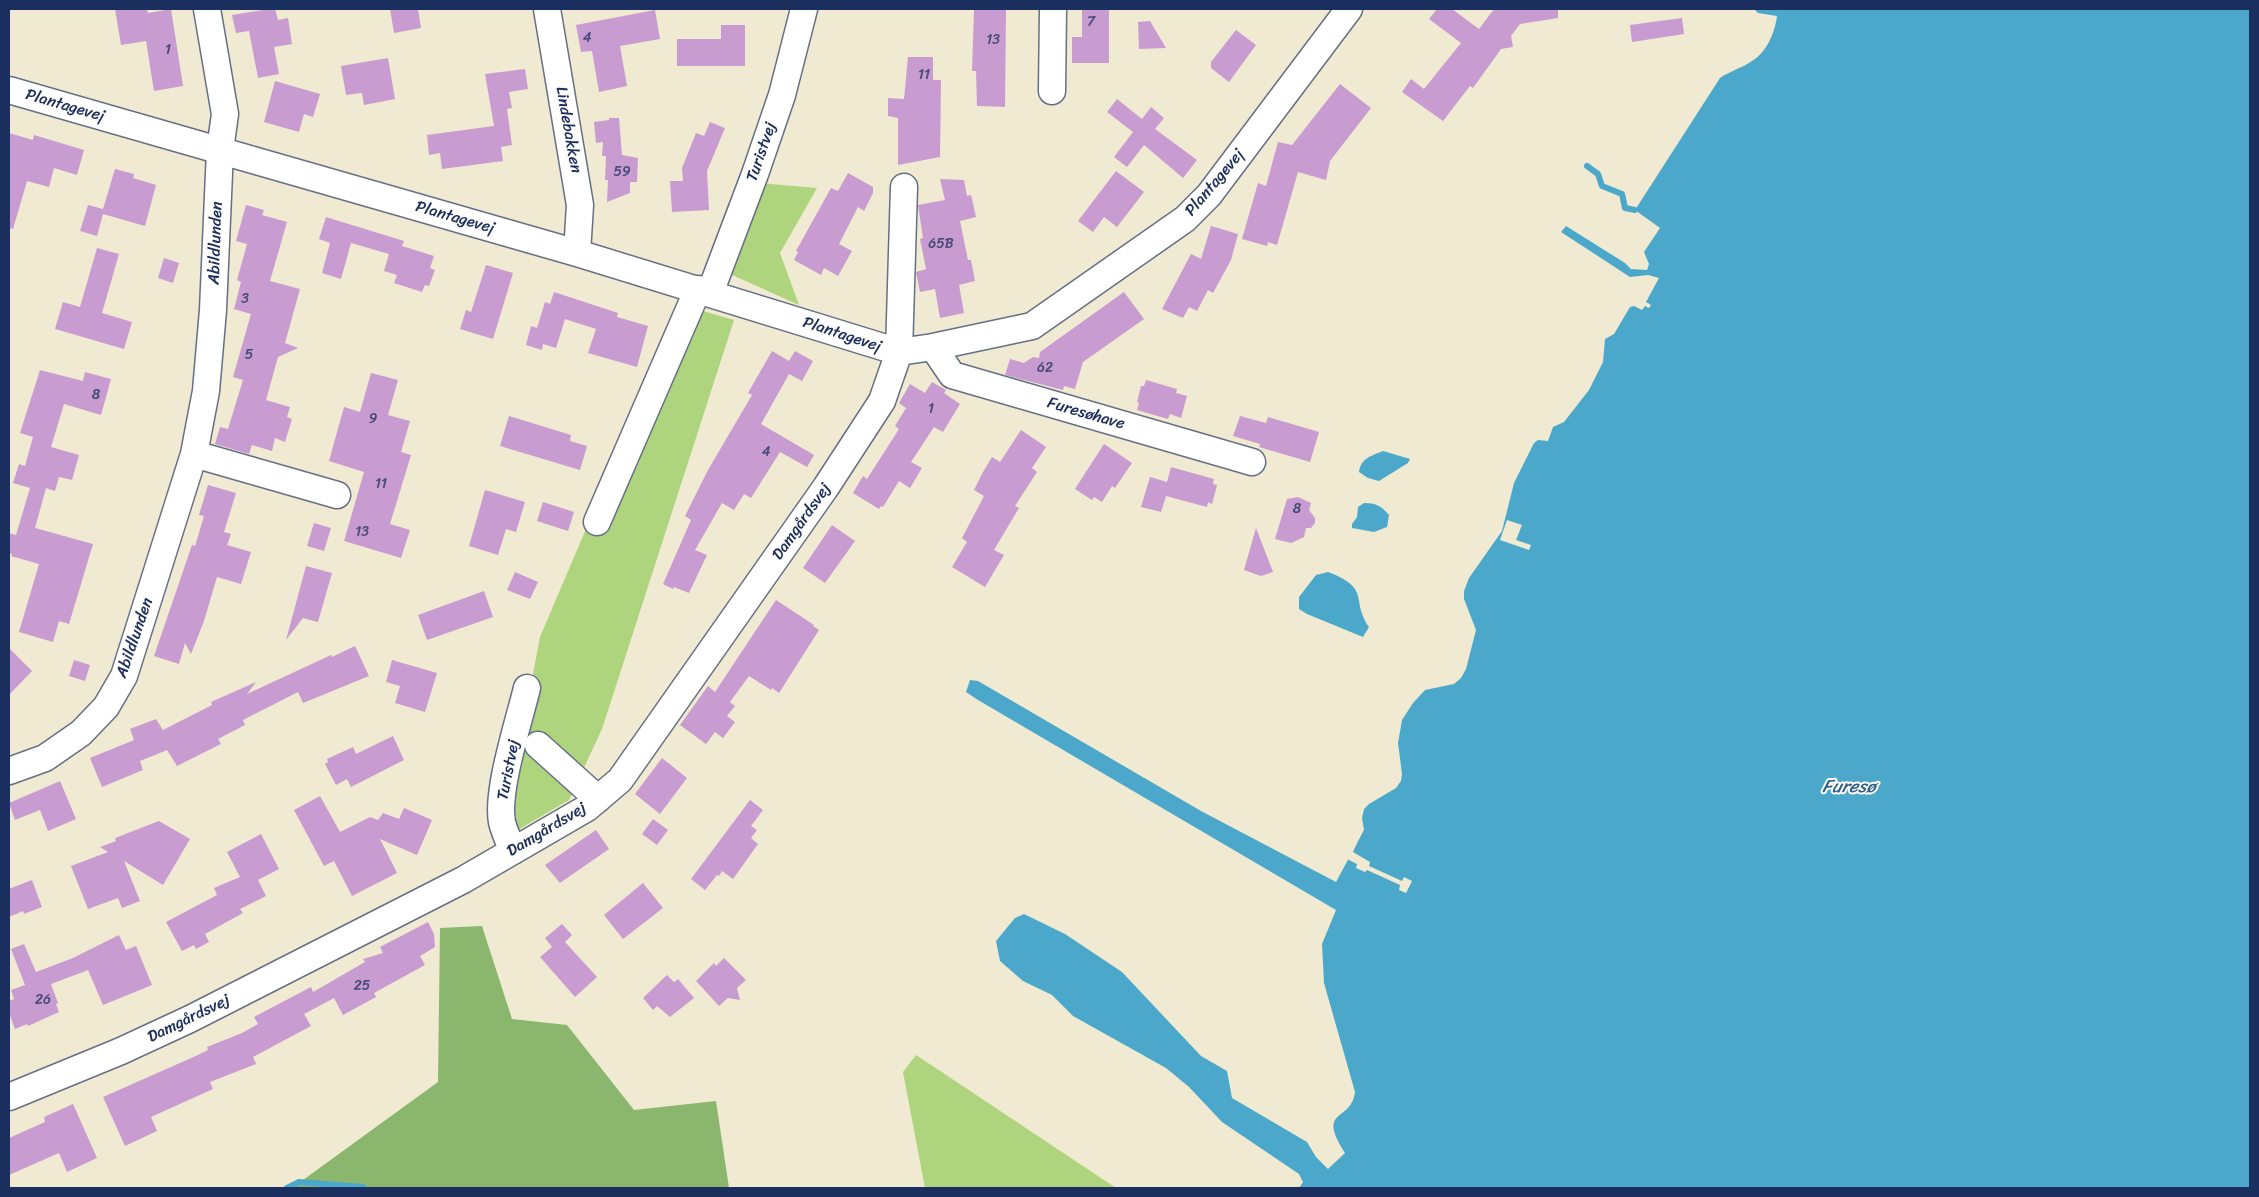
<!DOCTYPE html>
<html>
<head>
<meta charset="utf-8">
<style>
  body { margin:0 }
  #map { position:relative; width:2259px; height:1197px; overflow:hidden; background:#efead1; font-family:Sriracha,sans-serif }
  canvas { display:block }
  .frame { position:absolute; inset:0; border:10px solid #1b2f5e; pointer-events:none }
</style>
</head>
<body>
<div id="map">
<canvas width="2259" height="1197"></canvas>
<div class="frame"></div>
</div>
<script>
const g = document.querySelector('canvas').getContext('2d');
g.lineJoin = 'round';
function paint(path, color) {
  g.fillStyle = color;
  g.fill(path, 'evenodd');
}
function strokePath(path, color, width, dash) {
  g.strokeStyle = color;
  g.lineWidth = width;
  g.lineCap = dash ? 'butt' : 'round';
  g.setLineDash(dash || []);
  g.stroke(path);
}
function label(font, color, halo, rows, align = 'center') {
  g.font = font + ' Sriracha,sans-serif';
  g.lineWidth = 4;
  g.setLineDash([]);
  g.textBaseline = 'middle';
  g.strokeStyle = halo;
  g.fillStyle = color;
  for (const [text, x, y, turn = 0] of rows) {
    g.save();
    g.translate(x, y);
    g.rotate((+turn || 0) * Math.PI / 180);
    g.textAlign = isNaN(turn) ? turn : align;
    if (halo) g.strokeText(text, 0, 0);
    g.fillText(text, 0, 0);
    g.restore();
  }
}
const green = new Path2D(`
  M759 183 817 188 780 253 799 305 730 274Z
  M696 309 734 320 602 729 569 800 516 831 506 816 540 637 586 529 599 533Z
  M916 1055 1116 1188H925L903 1072Z`);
const forest = new Path2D(`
  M482 926 512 1019 567 1025 634 1110 716 1101 729 1188H292L438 1082 440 928Z`);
const water = new Path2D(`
  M1754 9H2250V1188H1299L1303 1182 1299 1174 1222 1122 1189 1087 1166 1068 1073 1016 1052 995 1023 981 1000 961 996 941 1015 918 1024 914 1065 934 1122 972 1201 1056 1227 1071 1232 1098 1307 1142 1316 1157 1328 1169 1345 1153C1316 1107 1351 1123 1355 1092L1324 983 1322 944 1336 910 978 700 966 692 970 680 978 681 1201 811 1336 882 1364 830 1362 818 1364 809 1369 804 1396 788 1401 781 1402 774 1398 743 1402 720 1413 703 1425 690 1454 684 1461 678 1466 669 1476 630 1464 599V591L1469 578 1502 531 1514 483 1534 443 1538 440 1548 441 1553 427 1564 422 1589 390 1603 362 1605 339 1614 334 1630 307 1634 306 1642 310 1645 306 1649 308 1651 305 1646 302 1659 278 1648 275 1630 277 1561 232 1566 226 1625 263 1631 269 1647 270 1649 264 1644 252 1660 228 1635 210 1720 78C1730 71 1742 68 1752 61 1767 52 1775 32 1777 16L1758 13Z
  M1383 451 1410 459 1408 463 1379 481 1368 478 1359 472C1361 458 1371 456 1383 451Z
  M1364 503C1377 503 1381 506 1389 515L1387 527 1374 532 1352 528V524L1357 517 1358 507Z
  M1328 572C1372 589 1350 599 1369 627L1363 637 1307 614 1299 609V597L1316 575Z`);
const pier = new Path2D(`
  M1507 520 1522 525 1516 540 1531 545 1529 550 1500 540Z
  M1359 833 1361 834 1353 852 1370 862 1369 866 1402 881 1404 877 1412 881 1406 893 1399 890 1400 885 1367 870 1365 872 1356 868 1357 864 1347 859Z`);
const stream = new Path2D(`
  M1587 166 1598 174 1602 186 1622 194 1625 208 1635 210
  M287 1188 299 1182 363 1187`);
const building = new Path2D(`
  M115 9H147L148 13 171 9 183 86 154 91 146 41 121 45Z
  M269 9H275L278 20 288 18 292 44 274 47 279 74 258 78 249 31 236 33 232 15Z
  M390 9H418L421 28 394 33Z
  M974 9H1006L1005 107 977 106 976 71H972Z
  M1082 9H1109V63H1072V37H1082Z
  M1437 9H1452L1479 29 1494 9H1558V18L1520 24 1511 36 1513 47 1501 49 1473 88 1470 86 1443 121 1402 92 1411 79 1424 89 1461 43 1429 19Z
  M655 10 660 39 620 46 627 86 599 92 592 51 581 52 576 25Z
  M1682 18 1684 34 1632 42 1630 25Z
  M1150 21 1166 48 1139 49 1138 22Z
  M721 25H745V66H677V39H721Z
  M1236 30 1256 45 1229 82 1211 68V62Z
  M908 57H933V80H941L940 157 898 165V118L888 116V98L904 99Z
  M388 58 395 99 364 105 362 93 346 95 341 66Z
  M525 69 528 89 509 92 512 108 507 109 512 145 501 147 503 161 442 169 440 153 429 155 427 135 494 126 485 74Z
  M275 81 320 94 313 117 304 114 299 132 264 122Z
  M1340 84 1371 108 1330 161 1326 180 1298 172 1277 245 1268 242 1267 246 1242 239 1258 183 1266 186 1278 142 1292 145Z
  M1117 99 1142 119 1151 107 1164 118 1155 129 1197 160 1183 178 1144 145 1127 167 1114 157 1133 132 1107 112Z
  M609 118H619L622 155 638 158 637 182H630V193L607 202 608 180H605L606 156H602L603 142 596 143 594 122 609 120Z
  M710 122 725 128 707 171 709 210 672 212 670 181H683L682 168 696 133 704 136Z
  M9 133 33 140 34 135 84 150 77 175 54 168 49 187 27 181 13 229 9 228Z
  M115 169 134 174 133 178 156 185 145 226 103 214 97 236 80 231 88 205 103 209Z
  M1116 171 1144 192 1117 227 1104 217 1093 232 1078 221Z
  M848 173 873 187V193L864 211 858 207 839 244 852 251 838 276 824 268 821 275 794 260 798 252 796 251 831 188 838 191Z
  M940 179 964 180 967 196 971 195 976 217 960 221 968 260H971L975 281 959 285 964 313 940 318 935 289 920 292 916 272 926 269 920 239 923 238 918 205 945 200Z
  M246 205 264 210 262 215 287 222 270 281 300 289 285 343 298 348 278 357 266 400 290 407 287 417 292 419 285 442 275 438 272 451 252 445 249 454 215 444 220 427 228 429 243 380 233 377 251 314 234 309 241 282 237 280 247 244 236 241Z
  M326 217 404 241 402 246 434 256 430 268 435 270 429 286 425 285 422 292 394 283 397 275 384 271 389 254 351 243 341 279 322 273 330 243 319 239Z
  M1211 226 1238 234 1231 260 1213 293 1208 290 1197 311 1189 307 1183 318 1162 309 1191 254 1201 259Z
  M97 248 119 254 102 313 132 322 124 349 55 329 63 302 80 307Z
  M164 258 179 263 173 283 158 278Z
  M486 265 513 273 493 339 460 329 466 310 471 312Z
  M554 292 618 313 617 317 648 326 637 367 588 353 596 329 565 319 556 348 543 344 542 350 526 345 531 326 537 328 545 302 550 304Z
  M1124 292 1144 319 1083 362 1075 389 1064 386 1063 390 1005 375 1010 359 1024 363 1033 357 1039 358 1040 352Z
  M772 351 789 361 795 351 813 361 802 381 789 374 761 424 814 455 807 467 780 452 751 498 744 494 734 510 722 503 695 550 707 555 689 593 674 587 673 589 663 584 691 520 685 516 708 470 752 395 748 393Z
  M40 370 83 381 85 372 111 379 101 415 64 404 51 447 79 455 72 480 59 477 55 491 46 488 35 528 93 544 69 624 59 621 53 642 19 632 39 564 11 556 12 554 9 553V533L16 535 30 488 13 483 19 464 25 466 33 437 20 433Z
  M371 373 398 380 388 415 410 421 401 452 411 455 390 524 410 530 401 558 344 541 364 472 329 461 344 407 360 412Z
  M1146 380 1177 389 1176 393 1187 396 1181 418 1170 414 1168 419 1137 410 1139 403 1137 402 1141 386H1144Z
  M932 382 946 390 944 393 960 404 943 432 934 427 911 462 922 468 910 488 899 481 883 507 881 506 879 509 853 493 863 476 867 479 899 429 895 426 906 408 899 403 910 384 925 393Z
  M509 416 571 435 570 441 587 446 580 470 500 446Z
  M1240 416 1266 423 1268 417 1319 432 1310 462 1259 447 1260 444 1233 436Z
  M1021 430 1046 447 1032 468 1037 472 1015 506 1019 508 994 550 1004 555 985 587 952 567 967 542 962 538 984 496 974 490 983 472 992 457 1000 462Z
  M1104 444 1132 463 1115 488 1112 486 1102 502 1094 497 1092 500 1075 489Z
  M1171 467 1214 479 1213 484 1217 485 1212 504 1208 502 1207 507 1166 496 1161 512 1141 507 1150 477 1167 482Z
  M208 485 236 493 224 532 231 534 227 545 251 552 241 584 217 577 204 621 191 654 185 643 179 664 154 656 192 545 195 546 204 516 199 515Z
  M485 490 525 502 516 532 506 529 498 555 469 546Z
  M1298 497 1311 503 1309 510 1315 518V523L1311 528H1306L1304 537 1291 543 1275 539 1287 499Z
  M543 502 574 512 568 531 537 521Z
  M314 523 331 528 324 551 307 546Z
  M832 525 855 541 825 583 803 568Z
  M1256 528 1273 572 1261 576 1244 570Z
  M306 566 332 573 318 622 303 618 286 640Z
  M515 572 538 582 530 599 507 590Z
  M484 591 493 617 427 640 418 615Z
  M776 600 814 625 813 626 819 630 779 693 772 688 771 690 749 676 730 702 735 706 727 716 735 722 723 738 715 732 706 744 680 725 708 686 715 692Z
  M355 646 369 676 303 703 298 692 243 720 245 725 218 739 221 744 177 766 167 750 140 761 143 770 102 787 90 758 134 740 130 729 156 719 163 730 212 705 211 702 256 682 247 694 331 655 332 657Z
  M9 648 32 671 9 695Z
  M74 660 90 665 85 681 69 676Z
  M392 660 437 673 425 712 395 703 400 686 386 682Z
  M393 736 404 760 351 787 347 779 336 785 325 764 328 762 327 759 353 747 356 754Z
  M662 758 687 778 660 814 635 794Z
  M60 781 76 819 48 831 40 810 15 820 9 803Z
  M320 796 340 832 370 817 378 820 383 813 399 819 404 808 432 820 417 855 380 839 397 873 352 896 334 861 324 866 294 810Z
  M750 800 763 810 751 826 757 830 751 838 758 844 733 879 722 871 719 876 717 875 705 890 691 879Z
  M653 819 668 830 657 845 642 834Z
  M159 821 190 839 163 885 124 861 140 901 122 908 118 898 88 909 71 866 108 852 100 847 116 841 115 838Z
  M596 830 609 849 560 883 545 865Z
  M261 834 279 869 258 880 266 896 240 909 243 913 205 934 209 942 196 949 194 945 182 951 166 922 217 895 214 888 240 877 227 852Z
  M32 880 42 907 24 914 23 911 9 917V889Z
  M643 883 663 908 623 939 604 915Z
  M428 922 434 934 435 947 420 956 425 965 374 993 376 997 343 1015 334 998 304 1014 311 1026 253 1057 256 1064 210 1082 213 1089 151 1117 157 1131 125 1146 103 1097 198 1055 208 1050 207 1047 242 1033 258 1024 254 1017 311 987 313 992 365 962 363 959 383 953 380 947Z
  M562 924 572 935 565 942 597 977 575 997 540 957 552 947 545 938Z
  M119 935 126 950 136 946 152 985 103 1005 88 970 51 984 58 1003 56 1004 59 1012 28 1026 27 1024 15 1029 9 1013V1001L14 999 11 990 25 985 11 949 24 944 36 972 73 958Z
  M724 958 746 980 737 988 740 1000 728 998 719 1006 696 981 714 963 716 966Z
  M667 975 674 982 678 979 694 998 670 1017 657 1006 653 1010 643 998Z
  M73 1104 97 1158 67 1172 59 1153 9 1175V1138L45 1122 44 1117Z`);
const minor = new Path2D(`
  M547 9 580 205 577 253
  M9 90 577 253 899 352 933 347 1032 326 1185 219 1209 195 1349 9
  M1052 91 1053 9
  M710 293 755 174 782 95 804 9
  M933 347 952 375 1252 462
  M194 454 337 495
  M597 522 698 289
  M538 745 598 799
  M9 771 45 758 81 733 106 707 124 676 194 454 206 391 213 310 220 150 225 114 207 9
  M513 851C509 842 504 831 502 822 496 791 519 721 527 688
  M9 1097 121 1051 190 1019 463 880 587 808 620 780 826 487 882 401 899 352 904 187`);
const numberNames = [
  ["7",1091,22],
  ["4",587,38],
  ["13",993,40],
  ["1",168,50],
  ["11",924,75],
  ["59",622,172],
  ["65B",941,244],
  ["3",245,299],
  ["5",249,355],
  ["62",1045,368],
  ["8",96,395],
  ["1",931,409],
  ["9",373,419],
  ["4",766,452],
  ["11",381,484],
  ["8",1297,509],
  ["13",362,532],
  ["25",362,986],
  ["26",43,1000]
];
const streetNames = [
  ["Plantagevej",65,106,16],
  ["Lindebakken",568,130,80],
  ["Turistvej",762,152,-71],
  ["Plantagevej",1215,183,-50],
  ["Plantagevej",455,218,16],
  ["Abildlunden",216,243,-88],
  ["Plantagevej",842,335,18],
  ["Furesøhave",1086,414,16],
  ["Damgårdsvej",802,522,-55],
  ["Abildlunden",135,638,-71],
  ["Turistvej",509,770,-79],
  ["Damgårdsvej",547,830,-31],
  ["Damgårdsvej",189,1019,-26]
];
const waterNames = [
  ["Furesø",1849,787]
];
paint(green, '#aed47e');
paint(forest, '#8ab66d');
paint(water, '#4ca8ca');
paint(pier, '#efead1');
strokePath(stream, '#4ca8ca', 6);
paint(building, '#c89cd0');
strokePath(minor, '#657086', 29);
strokePath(minor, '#fff', 26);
label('14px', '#464a7a', null, numberNames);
label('16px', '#1b2f5e', '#fdfcf7', streetNames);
label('italic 18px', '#2f5f89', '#fdfcf7', waterNames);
</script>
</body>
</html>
